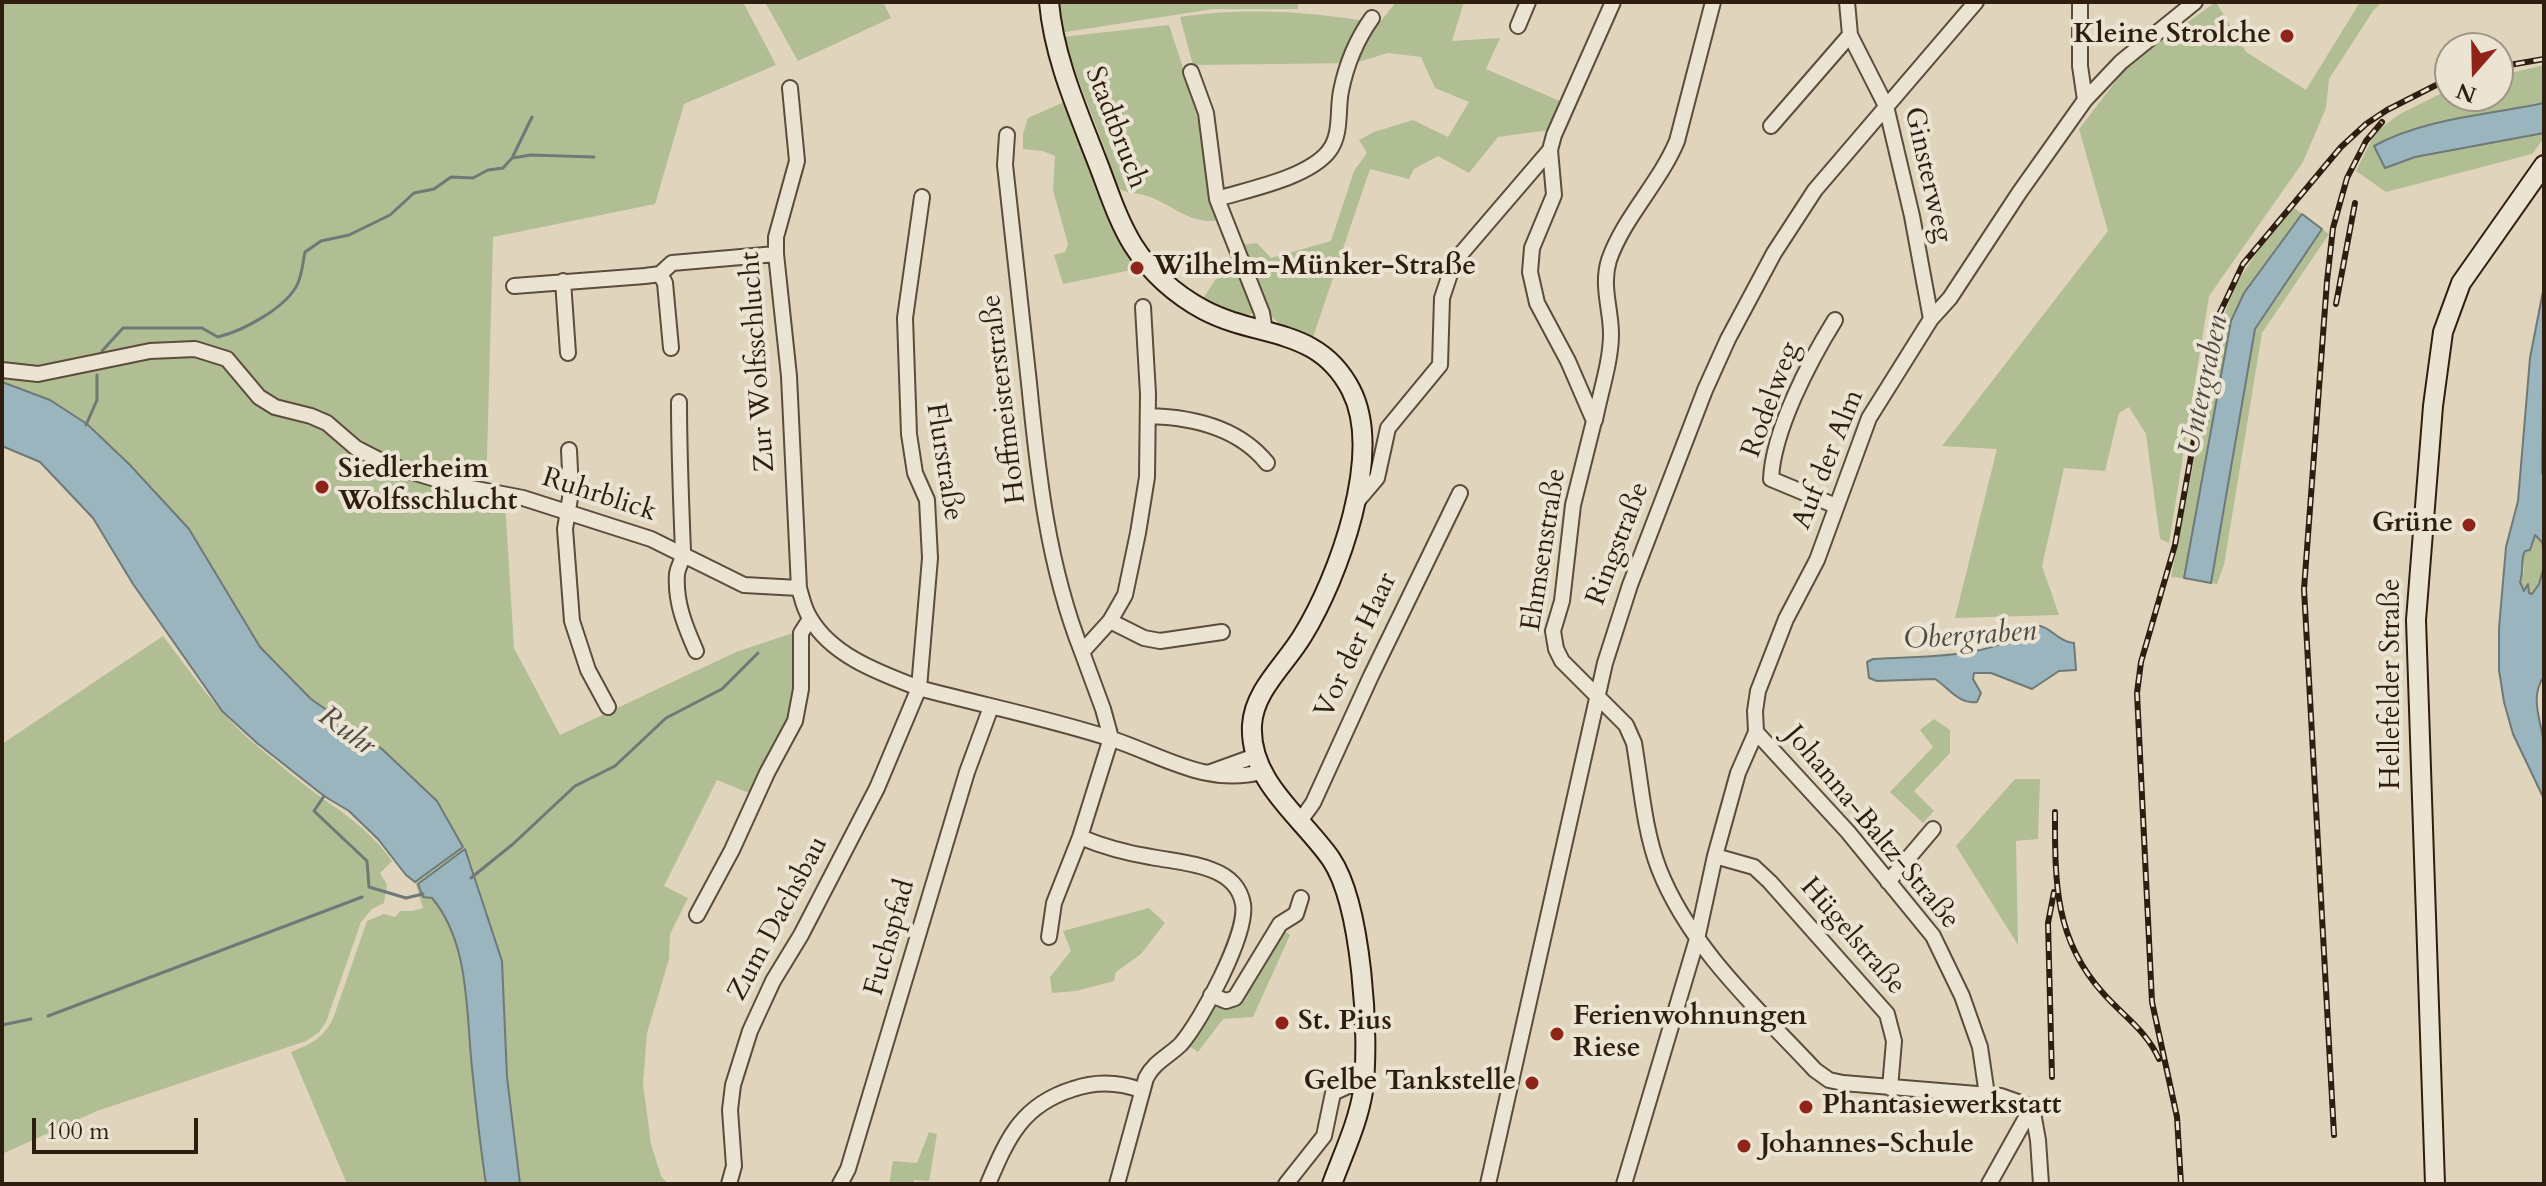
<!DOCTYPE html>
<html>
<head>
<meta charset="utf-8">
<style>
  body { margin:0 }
  #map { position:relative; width:2546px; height:1186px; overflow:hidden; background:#e0d5bc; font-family:Cardo,serif }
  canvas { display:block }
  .frame { position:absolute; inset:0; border:4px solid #2f1e10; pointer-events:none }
  .north { position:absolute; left:2434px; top:32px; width:80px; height:80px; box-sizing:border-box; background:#ebe4d3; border:2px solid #a09585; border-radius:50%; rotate:200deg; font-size:22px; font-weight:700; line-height:32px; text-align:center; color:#2f1e10 }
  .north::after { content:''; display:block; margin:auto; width:28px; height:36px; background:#8f2418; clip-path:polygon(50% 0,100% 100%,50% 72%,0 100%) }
  .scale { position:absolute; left:32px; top:1118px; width:166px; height:36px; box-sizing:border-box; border:4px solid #2f1e10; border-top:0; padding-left:10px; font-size:24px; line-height:28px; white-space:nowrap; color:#2f1e10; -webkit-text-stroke:6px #ebe4d3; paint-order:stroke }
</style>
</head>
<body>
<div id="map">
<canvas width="2546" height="1186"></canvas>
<div class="frame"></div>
<div class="north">N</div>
<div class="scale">100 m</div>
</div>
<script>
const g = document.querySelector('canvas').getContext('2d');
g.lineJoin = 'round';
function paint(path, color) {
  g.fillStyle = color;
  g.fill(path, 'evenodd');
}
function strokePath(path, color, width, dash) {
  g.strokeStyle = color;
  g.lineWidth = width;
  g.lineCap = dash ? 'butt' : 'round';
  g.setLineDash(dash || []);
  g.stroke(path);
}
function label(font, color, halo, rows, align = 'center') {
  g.font = font + ' Cardo,serif';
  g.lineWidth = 8;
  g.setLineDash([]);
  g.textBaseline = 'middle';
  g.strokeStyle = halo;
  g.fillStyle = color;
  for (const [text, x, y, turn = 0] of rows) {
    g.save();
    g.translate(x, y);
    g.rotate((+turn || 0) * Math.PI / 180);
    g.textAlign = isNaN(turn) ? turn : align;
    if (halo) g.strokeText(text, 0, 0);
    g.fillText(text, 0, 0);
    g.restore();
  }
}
const green = new Path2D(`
  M2 2H743L776 65 684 104 655 204 493 237 486 494 505 501 514 648 560 735 736 652 793 633 795 690 789 716 749 793 717 780 664 886 688 898 670 934 669 959 647 1033 643 1084 651 1144 661 1176 668 1184H520L507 1077 502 961 465 850 432 898C469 943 466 1013 472 1068 476 1107 480 1145 486 1184H347L291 1052C311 1044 323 1038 333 1019L367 921 384 914 395 917 400 911H412L423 908 415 882 463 847 382 749 311 699 260 647 189 529 130 465 87 424 50 400 2 382Z
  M765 2H883L891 18 798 61Z
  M1056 2H1298V9H1213L1059 33Z
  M1396 2H1464L1452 41 1500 38 1486 69 1562 102 1549 130 1498 137 1469 173 1438 156 1414 169 1409 179 1370 169 1313 337 1282 327 1263 307 1247 316 1221 310 1202 300 1215 280 1247 265 1241 245 1257 243 1271 258 1331 241 1354 171 1367 153 1359 140 1374 132 1413 120 1448 137 1469 102 1435 88 1421 57 1388 53 1355 63 1193 65 1180 17C1251 7 1308 12 1379 23Z
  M2216 2 2246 52 2306 90 2360 2H2382L2373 11 2329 79 2326 108 2303 162 2209 296 2169 543 2160 539 2146 434 2129 407 2119 413 2105 471 2064 468 2042 566 2059 615 1955 618 1997 449 1942 446 2108 231 2079 129 2129 64Z
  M1169 25C1180 59 1192 93 1200 128 1206 156 1203 189 1219 213L1215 221C1188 222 1175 207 1150 197 1138 192 1125 194 1114 186L1106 152 1062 37Z
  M2544 65V102L2436 124 2387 139 2386 168 2415 157 2544 133V138L2532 154 2386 192 2356 171 2375 133 2398 115 2450 89V96H2498V76Z
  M1064 102 1070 110 1131 259V270L1063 284 1054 255 1065 252 1068 244 1053 190 1055 156 1043 151 1023 149V134L1028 118Z
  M2289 204 2302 214 2244 293 2231 321 2184 578 2171 577 2221 323 2236 284Z
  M2322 229 2329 234 2262 333 2224 565 2217 584 2211 583 2255 329Z
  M2535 534 2542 542C2545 562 2543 578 2532 595L2524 592 2520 582 2524 571 2522 558Z
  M163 636C193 675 218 713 256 745 279 764 303 785 329 803 354 820 374 836 392 861L380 873 387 885 384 903 372 909 361 922 326 1022 319 1032 306 1041 97 1111 2 1154V744Z
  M1934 719 1950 730V753L1914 791 1934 811 1923 823 1890 792 1933 747 1920 730Z
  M2015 779H2040L2038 839 2016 841 2018 945 1956 846Z
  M1149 908 1165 923 1141 954 1116 972 1114 981 1076 991 1052 993 1050 977 1071 951 1063 931Z
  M1283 930 1290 935 1253 1017 1223 1019 1198 1052 1189 1046 1214 1007H1232L1242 1000Z
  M929 1132 937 1134 929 1181 914 1180 913 1184H889L893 1161 917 1163Z`);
const water = new Path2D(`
  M2544 103V133L2415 157 2385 168 2374 146C2425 118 2488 115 2544 103Z
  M2302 214 2322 229 2255 329 2211 583 2184 578 2231 321 2244 293Z
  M2544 286 2542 473 2544 474V553L2542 542 2535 535 2530 550 2525 551C2520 560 2524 571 2520 582L2524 591 2528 584 2529 593 2532 594 2539 584 2544 566V676C2528 700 2543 722 2544 748 2545 765 2544 782 2544 799L2513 734 2504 702 2499 670V628L2506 547 2518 501 2530 358Z
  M2 382 50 400 87 424 130 465 189 529 260 647 311 699 382 749 437 801 463 847 415 882 406 875 378 839 349 811 324 796 257 743 222 711 133 584 93 518 40 462 2 446Z
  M2035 625C2051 626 2058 642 2074 643L2076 670 2059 671 2032 689 1991 673H1974L1973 679 1981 693 1977 702C1958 704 1949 688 1935 679L1877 681 1869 678 1867 662 1873 659C1928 655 1989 661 2035 625Z
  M465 849 502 961 507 1077 520 1184H486C480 1145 476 1107 472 1068 466 1013 470 943 432 898L423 897 418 884Z`);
const stream = new Path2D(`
  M513 156 532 117
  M102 351 123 328H202L218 337C242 331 287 308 298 283 302 274 303 262 305 252L321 241 349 235 390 215 414 193 434 189 451 177 473 178 488 170 503 168 512 158 531 155 594 157
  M86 425 97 400V375
  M324 796 314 811 367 861 369 887 406 898 423 894
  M471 878 513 844 575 786 615 766 666 718 722 689 758 653
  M48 1016 362 897
  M2 1025 31 1019`);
const street = new Path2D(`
  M1613 2 1554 135 1550 150 1554 195 1532 248 1530 272 1537 303 1568 361 1594 421 1573 505 1562 601 1553 631 1556 649 1562 661 1626 725 1634 743C1641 784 1644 830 1659 869 1690 948 1758 1009 1815 1070L1829 1080 1843 1083 2001 1096 2032 1107
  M1847 2 1850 35 1886 106 1912 216 1931 319
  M2080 2V66L2085 100
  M1518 26 1528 2
  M1191 72 1206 113 1217 199 1262 313 1265 331
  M790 88 797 161 776 237V254L789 376 799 588
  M1771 126 1850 35
  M1007 135 1005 165C1013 238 1021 310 1029 383 1038 475 1048 566 1082 652
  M1217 199C1249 189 1308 178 1329 151 1342 134 1337 111 1341 91 1346 66 1357 39 1372 18
  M660 274 665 283 671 348
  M563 281 568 353
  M514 286 645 276 660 274 672 263 776 254
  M1835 320C1809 362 1773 431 1771 479L1836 506
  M2 370 38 374 150 351 195 349 227 359 259 397 275 407 311 416 327 423 356 448 389 465 455 485 523 498 651 539 744 585 799 588C802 598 804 609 810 618 832 656 880 673 919 688 982 705 1047 718 1109 738 1162 755 1204 786 1262 772
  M679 402C679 452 681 501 683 551 684 560 678 565 677 574 675 602 685 626 696 651
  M1148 416C1192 417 1238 427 1267 463
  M1595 420C1600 393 1611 362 1611 334 1611 309 1601 286 1609 260 1624 217 1659 184 1677 141L1713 2
  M569 450 571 492 565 529 572 621 588 670 608 707
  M1355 504 1377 478 1388 428 1440 365 1442 298 1454 262 1550 150
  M1110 621 1144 638 1160 641 1222 632
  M1756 732 1848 832 1933 936 1962 996 1980 1047 1987 1095
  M1111 738 1103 709 1082 652 1110 621 1125 595 1138 533 1147 477 1148 394 1143 307
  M1208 773 1255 756
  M1300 821 1313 803 1371 676 1460 493
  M1080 837C1104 847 1126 853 1151 857 1172 861 1192 862 1212 870 1228 876 1240 887 1243 904 1248 934 1201 1021 1181 1044 1169 1056 1154 1062 1146 1078L1117 1184
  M1715 856 1754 867 1770 882 1887 1014 1894 1041 1890 1088
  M1888 882 1933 829
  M697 915 732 850 767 773 795 721 801 689V633L810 619
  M1049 937 1054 903 1080 837 1111 738
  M1211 995 1226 1001 1235 998 1280 924 1296 914 1301 898
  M2032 1107 2038 1140 2041 1184
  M729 1184 734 1166 730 1110 733 1085 750 1031 773 981 801 935 877 788 919 688 930 558 927 500 915 473 909 434 905 318 922 197
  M840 1184 848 1169 967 772 991 707
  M988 1184C1008 1137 1022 1105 1073 1089 1096 1081 1119 1082 1141 1090
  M1286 1184 1324 1136 1333 1093 1348 1086H1363
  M1488 1184 1605 663 1630 585 1705 390 1728 339 1774 253 1815 190 1976 2
  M1624 1184 1697 939 1715 856 1738 773 1756 732 1755 711 1758 691 1786 619 1817 560 1869 418 1931 319 1950 298 2019 193 2085 100 2121 62 2195 2
  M1989 1184 2032 1107`);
const secondary = new Path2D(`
  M1049 2C1054 58 1077 109 1097 161 1108 189 1117 219 1133 245 1150 272 1176 295 1204 310 1259 339 1318 326 1351 390 1384 454 1338 578 1303 635 1286 664 1254 690 1252 725 1249 782 1302 817 1331 859 1362 905 1370 1037 1363 1091 1358 1123 1343 1154 1332 1184
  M2435 1184 2416 620 2433 406 2443 332 2461 283 2544 165`);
const rail = new Path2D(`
  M2498 67 2544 59
  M2336 304 2355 203
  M2055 812C2055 881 2054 939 2103 993 2123 1016 2146 1030 2159 1059
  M2052 1077 2048 923 2054 892
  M2334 1135 2304 589 2327 281 2333 228 2347 178 2366 141 2382 122
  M2181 1184 2177 1117 2152 1002 2137 693 2141 662 2175 545 2215 323 2243 264 2341 147 2366 124 2387 110 2450 78`);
const markers = [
  [2287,36,8,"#8f2418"],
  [1137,268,8,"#8f2418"],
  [322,487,8,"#8f2418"],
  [2469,525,8,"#8f2418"],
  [1282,1023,8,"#8f2418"],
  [1557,1034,8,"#8f2418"],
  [1532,1083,8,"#8f2418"],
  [1806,1107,8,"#8f2418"],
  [1744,1146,8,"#8f2418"]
];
const poiNames = [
  ["Kleine Strolche",2271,36,"right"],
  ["Wilhelm-Münker-Straße",1153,268],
  ["Siedlerheim",338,471],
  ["Wolfsschlucht",338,503],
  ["Grüne",2453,525,"right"],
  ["Ferienwohnungen",1573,1018],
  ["Riese",1573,1050],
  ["St. Pius",1298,1023],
  ["Gelbe Tankstelle",1516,1083,"right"],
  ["Phantasiewerkstatt",1822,1107],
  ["Johannes-Schule",1760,1146]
];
const streetNames = [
  ["Stadtbruch",1115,128,69],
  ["Ginsterweg",1927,175,77],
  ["Zur Wolfsschlucht",759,362,-94],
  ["Hoffmeisterstraße",1005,399,-97],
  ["Rodelweg",1772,400,-70],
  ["Auf der Alm",1829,460,-68],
  ["Flurstraße",943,462,81],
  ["Ruhrblick",599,496,18],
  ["Ringstraße",1619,544,-69],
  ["Ehmsenstraße",1545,550,-81],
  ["Vor der Haar",1357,646,-65],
  ["Hellefelder Straße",2393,684,-90],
  ["Johanna-Baltz-Straße",1871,828,50],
  ["Zum Dachsbau",779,919,-62],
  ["Hügelstraße",1852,937,49],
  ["Fuchspfad",891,938,-74]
];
const waterNames = [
  ["Untergraben",2205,386,-78],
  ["Obergraben",1970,637,-4],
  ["Ruhr",346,732,36]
];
paint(green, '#b1bd92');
paint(water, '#9ab5bd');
strokePath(water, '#6f7978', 2);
strokePath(stream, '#6f7978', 3);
strokePath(street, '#5b4c3b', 18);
strokePath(secondary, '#2f1e10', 22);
strokePath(street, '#ebe4d3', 14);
strokePath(secondary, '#ebe4d3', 18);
strokePath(rail, '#2f1e10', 6);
strokePath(rail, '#ebe4d3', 3, [9]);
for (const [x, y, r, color] of markers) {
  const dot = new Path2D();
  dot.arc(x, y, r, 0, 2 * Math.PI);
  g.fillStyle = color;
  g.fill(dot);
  strokePath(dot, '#ebe4d3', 3);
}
label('bold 28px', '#2f1e10', '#ebe4d3', poiNames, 'left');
label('28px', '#2f1e10', '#ebe4d3', streetNames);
label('italic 30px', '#4f4b44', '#ebe4d3', waterNames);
</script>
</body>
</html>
